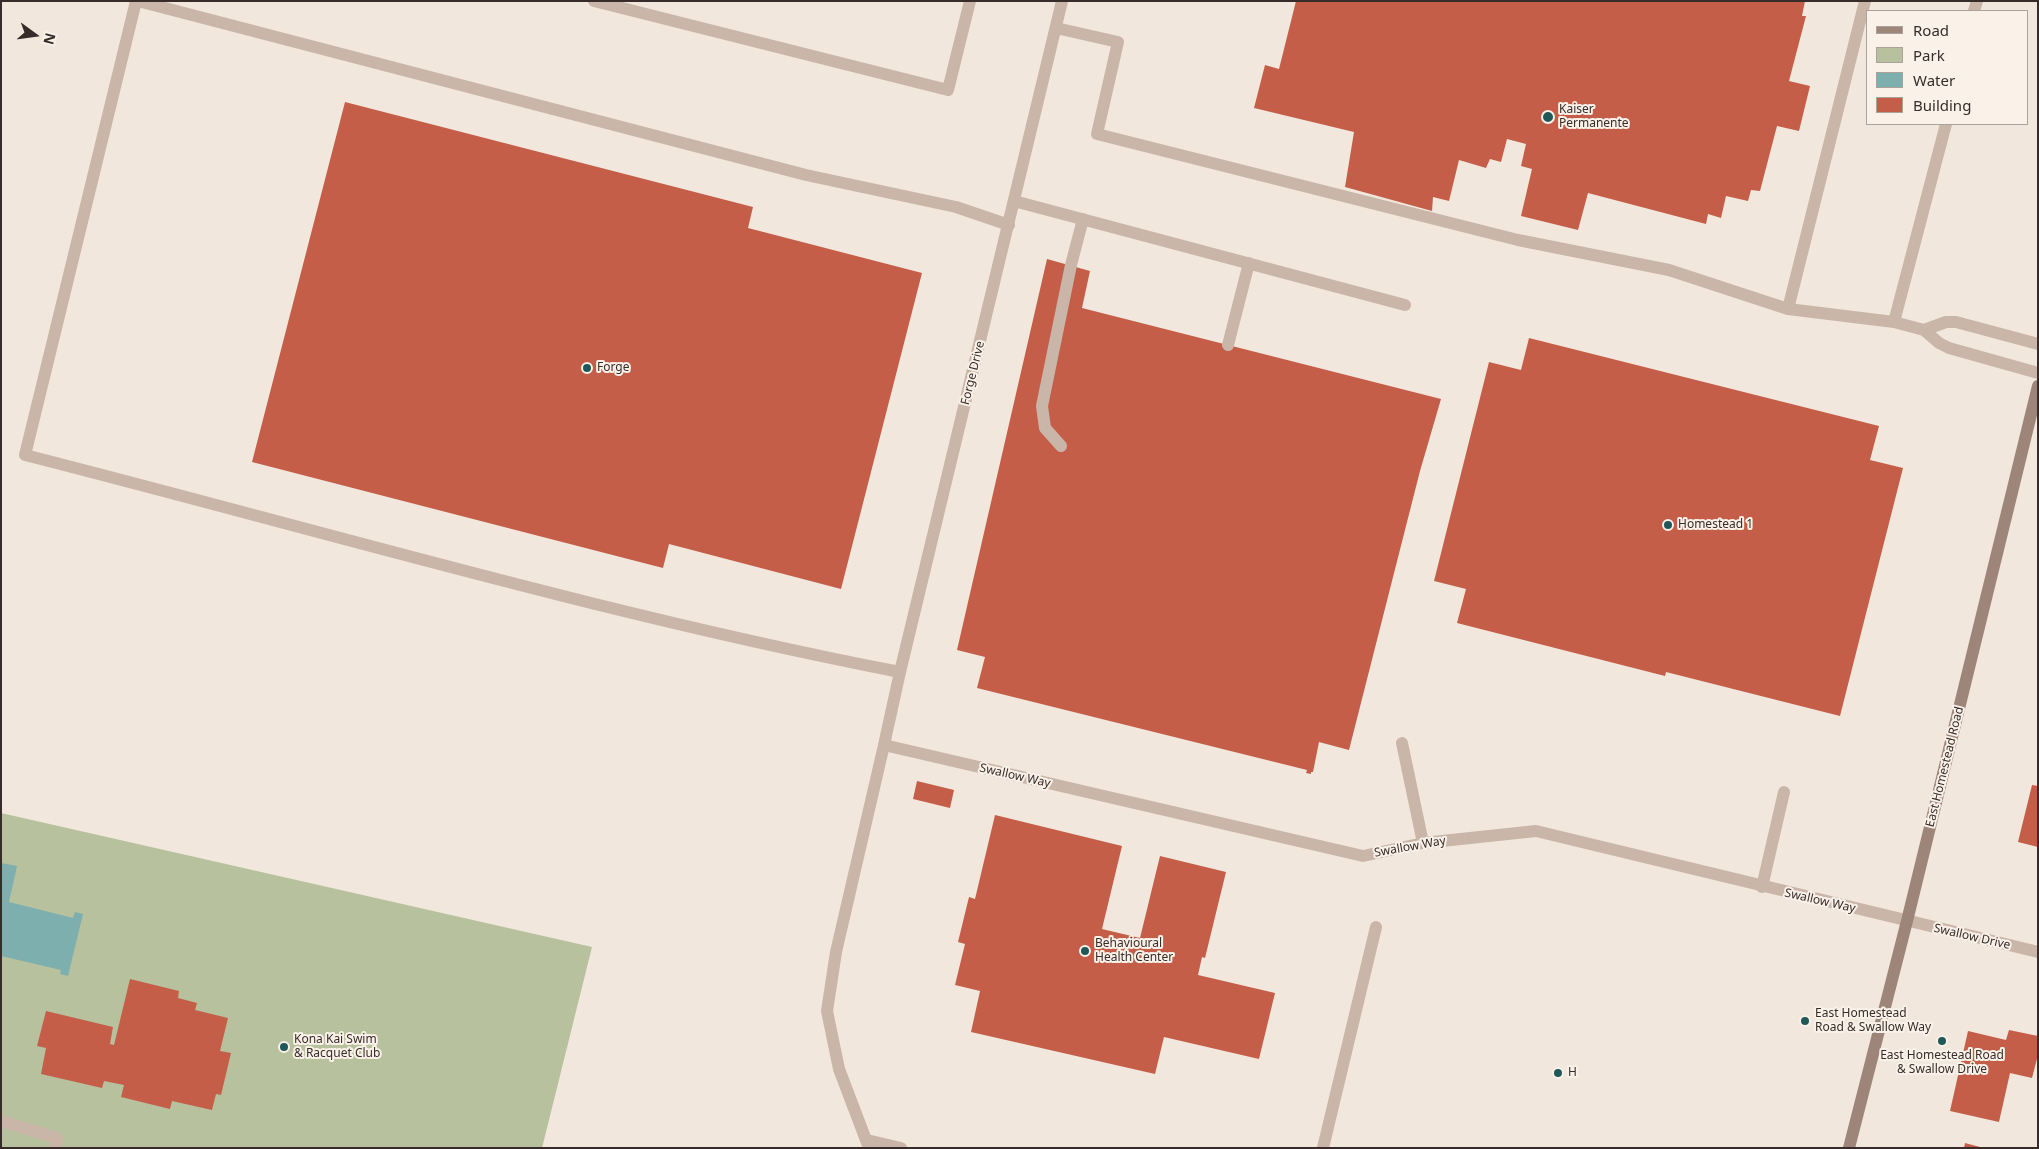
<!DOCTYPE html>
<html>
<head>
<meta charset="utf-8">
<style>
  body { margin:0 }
  #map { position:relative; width:2039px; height:1149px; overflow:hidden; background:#f2e7dd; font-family:"Noto Sans",sans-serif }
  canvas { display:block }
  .frame { position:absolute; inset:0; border:2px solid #372c29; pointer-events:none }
  .legend { position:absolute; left:1866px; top:10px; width:162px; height:115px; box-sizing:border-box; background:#faf1e9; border:1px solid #aca29c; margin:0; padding:6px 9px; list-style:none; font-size:15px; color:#372c29 }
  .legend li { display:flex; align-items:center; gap:10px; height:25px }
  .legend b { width:25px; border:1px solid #aca29c }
  .north { position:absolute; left:10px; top:10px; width:50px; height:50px; -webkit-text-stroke:4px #faf1e9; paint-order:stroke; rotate:104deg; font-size:14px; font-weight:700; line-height:20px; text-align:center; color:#372c29 }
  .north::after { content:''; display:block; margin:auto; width:18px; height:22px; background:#372c29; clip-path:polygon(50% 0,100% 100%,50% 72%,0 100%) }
</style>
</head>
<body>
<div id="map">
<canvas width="2039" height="1149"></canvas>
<div class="frame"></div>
<ul class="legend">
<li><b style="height:6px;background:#9e857a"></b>Road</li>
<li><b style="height:14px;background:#b7c19d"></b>Park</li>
<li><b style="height:14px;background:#7cafae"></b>Water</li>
<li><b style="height:14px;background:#c55e48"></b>Building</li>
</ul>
<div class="north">N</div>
</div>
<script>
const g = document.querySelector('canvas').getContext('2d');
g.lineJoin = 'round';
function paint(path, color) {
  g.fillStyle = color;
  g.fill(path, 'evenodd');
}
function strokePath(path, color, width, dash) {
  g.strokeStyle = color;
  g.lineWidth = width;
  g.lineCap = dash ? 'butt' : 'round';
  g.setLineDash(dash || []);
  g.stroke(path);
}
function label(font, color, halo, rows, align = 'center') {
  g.font = font + ' "Noto Sans",sans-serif';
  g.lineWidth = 4;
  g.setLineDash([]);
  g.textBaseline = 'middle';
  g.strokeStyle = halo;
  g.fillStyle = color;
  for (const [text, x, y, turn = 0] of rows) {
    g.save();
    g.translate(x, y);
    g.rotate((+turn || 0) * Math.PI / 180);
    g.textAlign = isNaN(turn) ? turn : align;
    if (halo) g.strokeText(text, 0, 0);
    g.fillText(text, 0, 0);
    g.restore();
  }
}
const green = new Path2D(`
  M1 813 592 947 542 1148H1Z`);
const water = new Path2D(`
  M1 863 17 866 9 902 73 918 75 912 83 914 68 976 60 974 61 970 1 956Z`);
const building = new Path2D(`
  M1296 1H1805L1802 16H1806L1789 81 1810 86 1799 131 1777 126 1760 191 1751 190 1748 201 1726 196 1721 218 1708 214 1706 224 1588 193 1578 230 1521 216 1532 169 1521 166 1526 144 1507 139 1501 162 1490 159 1486 168 1459 160 1449 201 1433 197 1432 211 1345 187 1354 132 1254 108 1265 65 1279 69Z
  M345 102 753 207 748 228 922 273 841 589 669 544 663 568 252 462Z
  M1047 259 1090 271 1082 308 1441 399 1420 471 1349 750 1319 742 1313 772H1311V774L1306 773 1307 770 977 688 985 657 957 650Z
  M1529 338 1879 426 1870 460 1903 468 1840 716 1666 672 1665 676 1457 623 1466 589 1434 581 1489 362 1521 370Z
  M917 781 954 790 950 808 913 799Z
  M2032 785 2038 786V847L2018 842Z
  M995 815 1122 846 1102 929 1140 938 1160 856 1226 872 1205 958 1202 957 1198 975 1275 993 1259 1059 1164 1037 1155 1074 971 1032 980 991 955 985 965 944 958 942 969 897 975 899Z
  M130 979 179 991 178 998 197 1003 195 1010 228 1018 220 1051 231 1053 221 1095 216 1094 212 1110 172 1101 170 1109 121 1097 124 1085 104 1081 102 1088 41 1074 46 1048 37 1046 46 1011 113 1027 110 1044 114 1045Z
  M2009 1030 2038 1036V1055L2032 1078 2010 1073 1999 1122 1950 1111 1968 1031 2006 1040Z
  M1965 1143 1980 1147V1148H1964Z`);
const lane = new Path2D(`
  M136 1 25 455C316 529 605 615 900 672
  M138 1 806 175 956 207 1009 225
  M594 1 948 90 970 1
  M1974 11 1977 1
  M1056 28 1118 42 1097 134 1518 240 1669 270 1788 309 1894 322 1946 124
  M1014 201 1405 305
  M1788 309 1865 1
  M1894 322 1924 330
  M2038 344 1956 322H1946L1924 330 1939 343 1949 348 2038 373
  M1228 345 1249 263
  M1061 446 1045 428 1042 406 1071 265 1083 219
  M1402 743 1423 843
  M1762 887 1784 792
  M1 1121 57 1138 55 1148
  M867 1140 901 1148
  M869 1148 839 1069 827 1011 836 952 884 745
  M1323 1148 1376 927`);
const street = new Path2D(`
  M1062 1 900 672 884 745 1363 856 1423 843 1536 831 2038 952`);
const secondary = new Path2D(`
  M1849 1148 1907 921 2038 386`);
const markers = [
  [1548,117,6,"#1e5858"],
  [587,368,5,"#1e5858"],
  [1668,525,5,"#1e5858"],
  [1085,951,5,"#1e5858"],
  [1805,1021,5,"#1e5858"],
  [1942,1041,5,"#1e5858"],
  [284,1047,5,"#1e5858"],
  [1558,1073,5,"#1e5858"]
];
const poiNames = [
  ["Kaiser",1559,110],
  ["Permanente",1559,124],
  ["Forge",597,368],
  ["Homestead 1",1678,525],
  ["Behavioural",1095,944],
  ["Health Center",1095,958],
  ["East Homestead",1815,1014],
  ["Road & Swallow Way",1815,1028],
  ["Kona Kai Swim",294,1040],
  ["& Racquet Club",294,1054],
  ["East Homestead Road",1942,1056,"center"],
  ["& Swallow Drive",1942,1070,"center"],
  ["H",1568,1073]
];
const streetNames = [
  ["Forge Drive",973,373,-76],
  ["East Homestead Road",1945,767,-76],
  ["Swallow Way",1015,776,13],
  ["Swallow Way",1410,847,-10],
  ["Swallow Way",1820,901,13],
  ["Swallow Drive",1972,937,13]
];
paint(green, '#b7c19d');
paint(water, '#7cafae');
paint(building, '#c55e48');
strokePath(lane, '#cab6a9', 12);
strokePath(street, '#cab6a9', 12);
strokePath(secondary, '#9e857a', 12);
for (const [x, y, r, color] of markers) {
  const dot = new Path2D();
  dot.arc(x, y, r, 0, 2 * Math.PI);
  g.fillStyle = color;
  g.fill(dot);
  strokePath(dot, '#faf1e9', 2);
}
label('12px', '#372c29', '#faf1e9', poiNames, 'left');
label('12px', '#372c29', '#faf1e9', streetNames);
</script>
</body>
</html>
